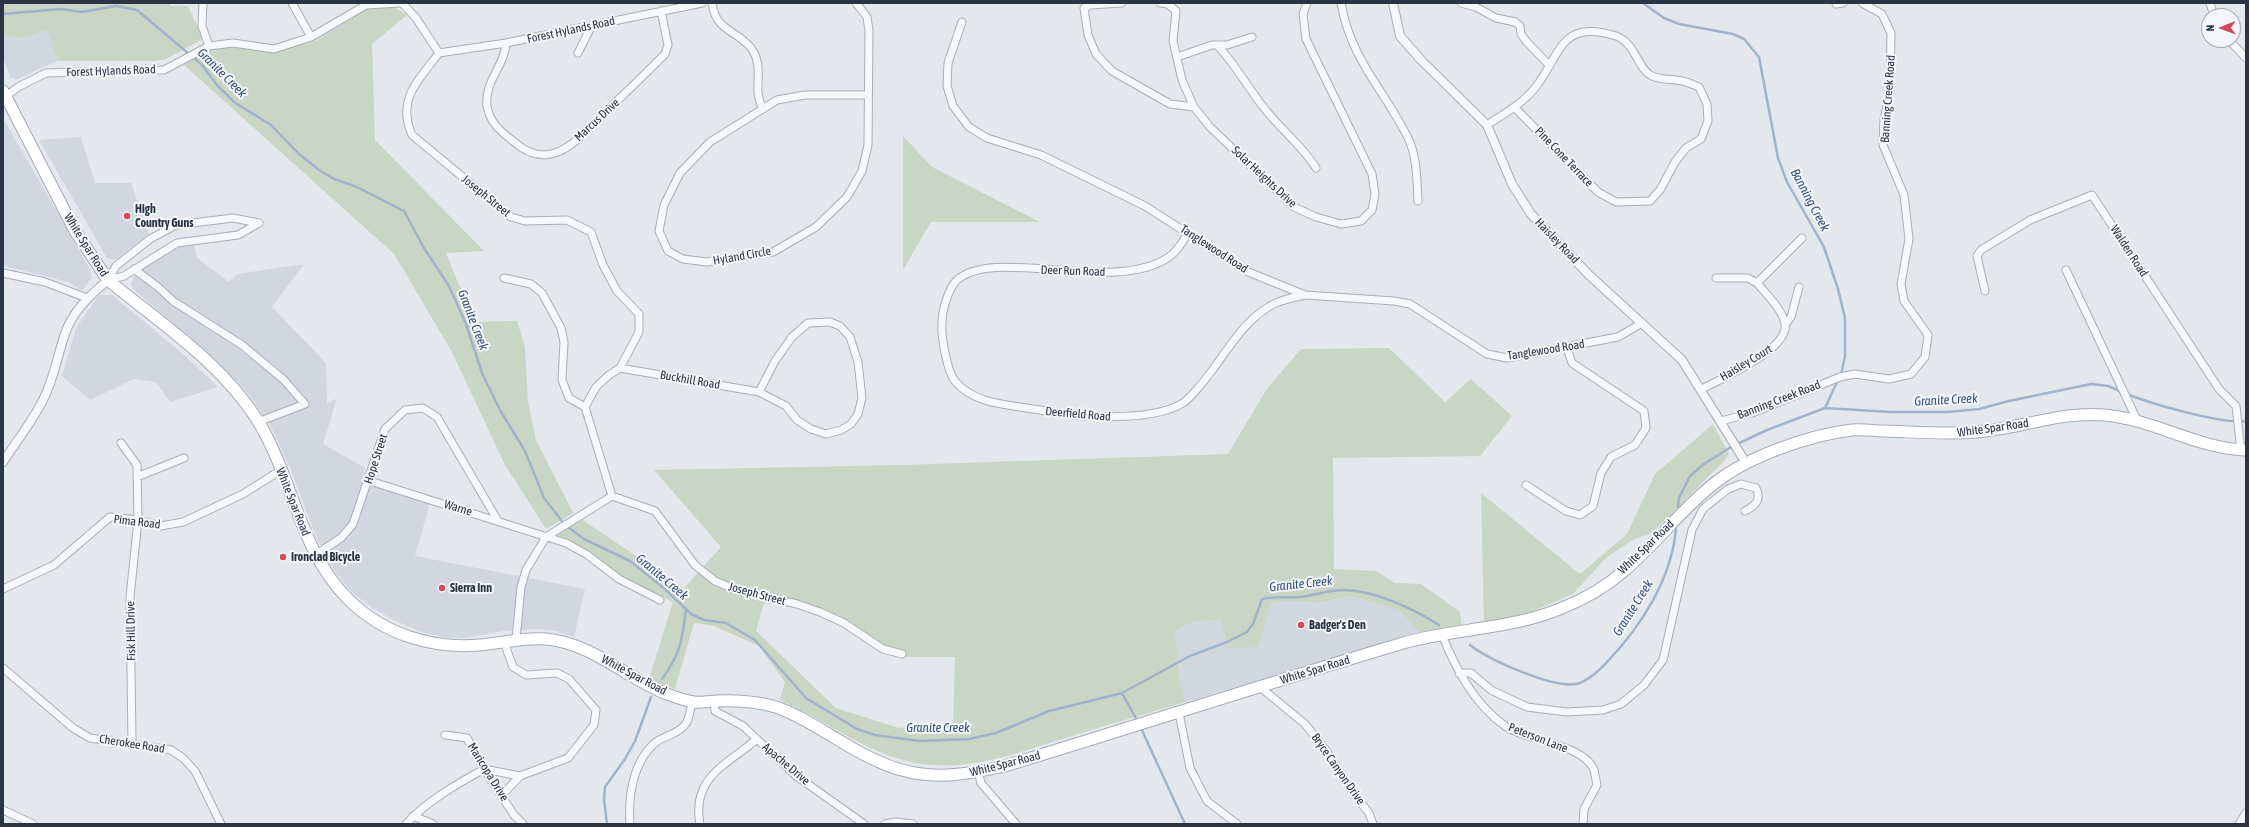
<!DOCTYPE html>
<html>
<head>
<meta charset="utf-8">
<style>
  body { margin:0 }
  #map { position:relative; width:2249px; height:827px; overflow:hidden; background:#e4e7ec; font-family:"Asap Condensed",sans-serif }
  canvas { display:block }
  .frame { position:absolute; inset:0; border:4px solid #2b3445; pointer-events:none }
  .north { position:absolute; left:2201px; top:8px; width:40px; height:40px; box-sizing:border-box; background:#f4f6f9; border:1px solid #a4a8b1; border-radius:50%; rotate:269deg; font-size:11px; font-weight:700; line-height:16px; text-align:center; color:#2b3445 }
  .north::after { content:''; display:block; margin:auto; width:14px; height:18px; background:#d1495b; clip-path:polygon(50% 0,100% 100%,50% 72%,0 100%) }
</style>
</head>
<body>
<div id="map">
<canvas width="2249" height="827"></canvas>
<div class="frame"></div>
<div class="north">N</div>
</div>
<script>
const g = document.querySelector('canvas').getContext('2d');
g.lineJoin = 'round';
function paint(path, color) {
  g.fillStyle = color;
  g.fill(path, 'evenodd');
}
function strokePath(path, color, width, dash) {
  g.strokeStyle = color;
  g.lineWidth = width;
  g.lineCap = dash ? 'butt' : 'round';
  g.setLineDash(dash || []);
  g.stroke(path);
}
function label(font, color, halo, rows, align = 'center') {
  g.font = font + ' "Asap Condensed",sans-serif';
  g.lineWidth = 4;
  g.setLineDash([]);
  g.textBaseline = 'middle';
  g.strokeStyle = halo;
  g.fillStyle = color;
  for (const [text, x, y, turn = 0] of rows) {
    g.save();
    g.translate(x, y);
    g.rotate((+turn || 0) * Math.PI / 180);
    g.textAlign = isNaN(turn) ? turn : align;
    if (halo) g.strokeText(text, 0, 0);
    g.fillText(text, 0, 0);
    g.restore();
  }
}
const built = new Path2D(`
  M47 30 58 61 43 67 18 79 11 78 3 58V36L22 38Z
  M3 118 91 271V279L82 291 68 282 5 266 3 263Z
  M81 137 95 183H131L149 234 115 260 107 258 39 140Z
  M193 243 197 258 229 282 237 274 304 264 272 307 326 363 327 404 337 398 323 444 365 468 363 482 430 503 415 556 585 589 574 637 556 631 536 629 504 631 464 638 444 637 421 632 396 621 372 608 352 592 334 570 316 536 290 468 272 429 251 397 225 369 133 289 131 284 134 276 172 248Z
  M99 295H112L184 355 218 387 170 402 156 382 134 379 90 400 62 376 76 328Z
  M1351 596 1399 610 1420 633 1185 702 1180 680 1175 631 1193 622 1222 619 1271 603 1289 601 1318 603Z`);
const green = new Path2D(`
  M3 3H170V6H188L203 39 166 59 155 61H58L47 30 22 38 3 36Z
  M383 7 396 8 407 15 372 44 375 140 484 251 446 253 474 322 517 321 525 347 528 402 536 440 573 513 546 529 505 465 452 352 394 254 184 65 208 49 229 47 273 52 315 41 367 9Z
  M903 136 932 167 1040 222H931L903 270Z
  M1389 348 1445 402 1471 379 1512 416 1480 456 1333 458 1334 569 1376 571 1395 583 1421 584 1460 612 1462 627 1420 633 1399 610 1351 596 1318 603 1289 601 1271 603 1258 647 1228 648 1221 619 1193 622 1175 631 1180 680 1185 702C1145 714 1105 726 1065 738 1016 753 964 774 911 762 864 752 824 719 780 700L785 682 759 646 714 626 694 623 675 689 649 679 673 602 619 576 554 536 581 519 684 588 721 547 654 470 902 465 1228 454 1266 390 1301 349ZM764 603 797 608 842 625 880 652 902 657H955L953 725 899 728 836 708 756 631Z
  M1713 424 1729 454 1726 459 1652 533 1634 539 1606 558 1573 594 1531 612 1484 623 1481 493 1580 574 1627 534 1655 474Z`);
const stream = new Path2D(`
  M1643 3 1664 18 1679 24 1733 34 1744 39 1759 57 1778 158 1787 182 1824 247 1838 289 1845 318V356L1841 375
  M3 14 61 9 82 12 116 6 137 10 202 65 217 85 234 102 271 125 298 153 319 170 334 179 357 187 404 211 424 248 449 286 466 324 482 373 500 410 525 451 544 498 565 525 584 539 630 561 665 589 691 614 704 620 726 623 755 640 806 698 857 729 875 735 920 741 969 739 996 733 1049 711 1122 693 1190 656 1227 642 1247 632 1253 624 1262 599C1274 596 1286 598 1299 597 1313 596 1327 590 1342 590 1372 589 1414 609 1439 625
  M2127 394C2149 403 2224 425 2246 421
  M1825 408 1838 380
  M1678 507 1679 498 1690 476 1704 464 1731 447 1767 430 1825 408 1891 412H1948L1979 409 2009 401 2091 384 2108 386 2122 392
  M1470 645C1489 660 1552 688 1576 684 1588 682 1600 669 1608 661 1642 625 1672 578 1676 528
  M662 679C681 653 682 640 686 610
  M1122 693 1138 722
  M1140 726 1185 824
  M607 824 604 799 605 787 625 759 635 741 651 697`);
const minor = new Path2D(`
  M203 3 202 26 209 46
  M292 3 311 37
  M402 3 416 18 439 53C419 80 396 99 412 135L511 217 525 221 567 220 591 232 603 265 617 291 639 314V332L620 368 609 375 596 387 585 407 612 496
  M712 3C716 32 736 29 751 48 766 68 751 90 763 108
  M856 3 867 17 869 31 868 145 862 171 847 197 816 227 773 252 707 262 683 259 668 251 659 231 664 205 680 173 710 142 777 100 805 95H868
  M1122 3 1090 5 1084 8 1088 35 1096 54 1112 71 1170 104 1194 107
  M1160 3 1168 4 1176 11 1173 41 1182 80 1194 107 1210 127 1294 207 1316 217 1341 224 1361 221 1372 210 1375 194 1372 174 1306 39 1303 14 1307 3
  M1341 3C1351 61 1385 90 1409 140 1417 158 1417 181 1418 201
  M1461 3 1476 7 1496 18 1515 22 1520 26 1521 34 1526 41 1549 65
  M2210 3 2214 16
  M1836 4 1843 3
  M962 22 948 63 947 86 953 106 969 127 987 138 1041 155 1145 206 1246 271 1305 295 1394 301 1410 304 1487 354 1507 358 1618 337 1642 323
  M2229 40 2246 58
  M506 43C505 66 484 81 487 106 490 123 500 131 513 141 524 151 539 158 555 153 574 147 590 127 604 113 625 94 645 74 665 54L668 45 661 11
  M1217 45C1237 66 1250 92 1269 114 1285 133 1303 147 1316 168
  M439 53 506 43 702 3
  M578 53 592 25
  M1177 57 1212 45H1227L1252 37
  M5 97 18 87 46 73 164 70 209 46 233 43 274 49 311 37 366 5 399 3
  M1487 125C1504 114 1522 104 1535 88 1561 55 1560 18 1616 36 1636 43 1637 69 1652 76 1660 80 1673 79 1682 81 1688 82 1694 85 1699 87L1707 104 1708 121 1701 139 1686 148 1675 162 1660 190 1650 201 1616 202 1598 192 1515 108
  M1188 233C1183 241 1178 251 1169 257 1113 295 995 246 957 280 948 289 942 311 942 323 941 337 947 371 955 381 974 405 1012 405 1040 410 1076 417 1150 423 1183 403 1193 396 1203 382 1211 372 1229 348 1247 316 1276 303 1285 299 1295 297 1305 295
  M134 269 158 287 173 301 242 345 284 380 305 404 258 422
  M2066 270 2137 420
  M3 273 45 282 87 298
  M504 278 531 284 542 293 561 328 564 342 562 380 569 398 585 407
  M1716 278H1748L1757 283
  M108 280 116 266 150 239 176 225 233 218 259 223
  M108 280 124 276 177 243 238 235 259 223
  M1985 291 1977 256 1981 250 2030 220 2092 195 2219 389 2236 406 2241 451
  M1785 325 1791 317 1799 287
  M620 368 759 392 786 406 797 420 811 429 826 434 841 430 851 424 858 414 862 398 858 362 850 337 840 326 830 322 808 323 792 337 775 361 759 392
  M1702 389C1720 379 1791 349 1785 323 1781 308 1767 295 1757 283L1802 238
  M1721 421 1752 413 1840 377 1855 374 1889 379 1911 374 1925 357 1928 335 1904 301 1901 284 1909 239 1904 195 1883 145 1884 120 1890 91 1891 33 1882 14 1862 3
  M121 443 137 465 138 520 130 597 132 743
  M137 477 184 458
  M370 481 566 543 586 554 619 579 660 600
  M1526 485 1566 511 1580 515 1593 506 1601 473 1611 457 1635 445 1646 428 1644 411 1572 363 1567 348
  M315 555 341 538 353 524 385 429 405 410 423 408 437 417 498 521
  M3 589 54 565 110 517 138 520 161 526 183 522 243 494 281 470
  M1442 635C1456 669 1474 704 1505 726 1527 741 1584 744 1594 770 1595 775 1596 780 1597 785L1584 809 1583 824
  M516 639 521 587 526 570 546 537 612 496 655 511 695 565 715 581 734 589 797 604 820 612 844 623 883 649 902 654
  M3 668 73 728 90 738 171 750 183 758 195 771 221 824
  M1459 673H1471L1491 690 1527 707 1567 712 1603 710 1621 704 1644 685 1663 660 1692 530 1703 509 1728 489 1741 484 1756 488C1762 500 1755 506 1745 511
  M1260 687 1305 724 1325 749 1357 798 1369 813 1373 824
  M714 701 715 711 743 726 795 775 864 824
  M1179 713 1190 768 1207 801 1237 824
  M445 735 467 738 484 769 514 815 523 824
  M484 769 520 776 568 758 594 725 596 710 569 679 557 673 526 675 513 667 504 642
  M978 772 981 783 1016 824
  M502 795 520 776
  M3 810 33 824
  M413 816 433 824
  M406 824C427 801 457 784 484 769
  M630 824C628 796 633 761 656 742 660 739 666 737 670 735 688 727 689 720 692 702
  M700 824C691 777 728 764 757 739
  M885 824 896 822 913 824
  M2239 824 2246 813`);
const tertiary = new Path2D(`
  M1393 3 1400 36 1421 60 1487 125 1512 184 1531 214 1589 275 1682 360 1746 463
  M3 462C16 442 32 422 43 400 54 379 57 357 65 334 72 312 90 295 108 280`);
const primary = new Path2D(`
  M3 91 75 231 108 280C160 323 222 363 258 421 293 478 299 550 348 599 383 634 431 649 480 645 502 643 524 637 546 639 592 643 626 678 667 694 675 697 686 701 694 702 701 703 709 701 716 701 737 700 756 701 776 707 799 715 820 729 840 741 903 779 933 782 1005 766 1136 726 1268 683 1400 644 1453 628 1511 630 1562 608 1585 599 1607 586 1625 570 1657 543 1682 508 1716 482 1750 456 1809 435 1852 430 1863 429 1875 431 1885 431 1919 432 1952 435 1985 431 2024 427 2065 411 2104 415 2153 419 2198 449 2246 450`);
const markers = [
  [127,216,4,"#d1495b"],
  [283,557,4,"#d1495b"],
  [442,588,4,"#d1495b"],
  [1301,625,4,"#d1495b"]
];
const streetNames = [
  ["Forest Hylands Road",571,30,-12],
  ["Forest Hylands Road",111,71,-2],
  ["Banning Creek Road",1888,99,-86],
  ["Marcus Drive",597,120,-43],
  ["Pine Cone Terrace",1564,157,46],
  ["Solar Heights Drive",1264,177,43],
  ["Joseph Street",486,196,39],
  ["Haisley Road",1557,241,46],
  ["White Spar Road",86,245,58],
  ["Tanglewood Road",1214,249,33],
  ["Walden Road",2129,251,57],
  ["Hyland Circle",742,256,-10],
  ["Deer Run Road",1073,271,2],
  ["Tanglewood Road",1546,350,-9],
  ["Haisley Court",1746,363,-31],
  ["Buckhill Road",690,380,10],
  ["Banning Creek Road",1779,400,-21],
  ["Deerfield Road",1078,414,5],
  ["White Spar Road",1993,428,-8],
  ["Hope Street",376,459,-72],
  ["White Spar Road",293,502,68],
  ["Warne",458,508,17],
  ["Pima Road",137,522,7],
  ["White Spar Road",1646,547,-44],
  ["Joseph Street",757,594,15],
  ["Fisk Hill Drive",131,631,-91],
  ["White Spar Road",1315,670,-17],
  ["White Spar Road",634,675,28],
  ["Peterson Lane",1538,738,21],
  ["Cherokee Road",132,744,9],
  ["Apache Drive",786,764,40],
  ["White Spar Road",1005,764,-14],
  ["Bryce Canyon Drive",1338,769,55],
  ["Maricopa Drive",488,772,58]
];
const poiNames = [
  ["High",135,209],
  ["Country Guns",135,223],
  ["Ironclad Bicycle",291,557],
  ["Sierra Inn",450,588],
  ["Badger's Den",1309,625]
];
const waterNames = [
  ["Granite Creek",222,73,45],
  ["Banning Creek",1810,200,62],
  ["Granite Creek",473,320,69],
  ["Granite Creek",1946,400,-3],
  ["Granite Creek",662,577,40],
  ["Granite Creek",1301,584,-6],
  ["Granite Creek",1633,608,-58],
  ["Granite Creek",938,728]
];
paint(built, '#d2d6de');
paint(green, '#c9d6c5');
strokePath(stream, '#9fb4cc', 2.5);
strokePath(minor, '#a9aeb7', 9);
strokePath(tertiary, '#a9aeb7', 10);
strokePath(primary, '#a3abb8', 13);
strokePath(minor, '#f7f8fa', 7);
strokePath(tertiary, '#f7f8fa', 8);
strokePath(primary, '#fff', 11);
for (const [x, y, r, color] of markers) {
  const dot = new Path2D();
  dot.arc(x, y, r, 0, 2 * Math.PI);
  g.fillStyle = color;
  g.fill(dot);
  strokePath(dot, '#f4f6f9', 1.5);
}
label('12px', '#2b3445', '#f4f6f9', streetNames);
label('bold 12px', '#2b3445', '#f4f6f9', poiNames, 'left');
label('italic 13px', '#34527a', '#f4f6f9', waterNames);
</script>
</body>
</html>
